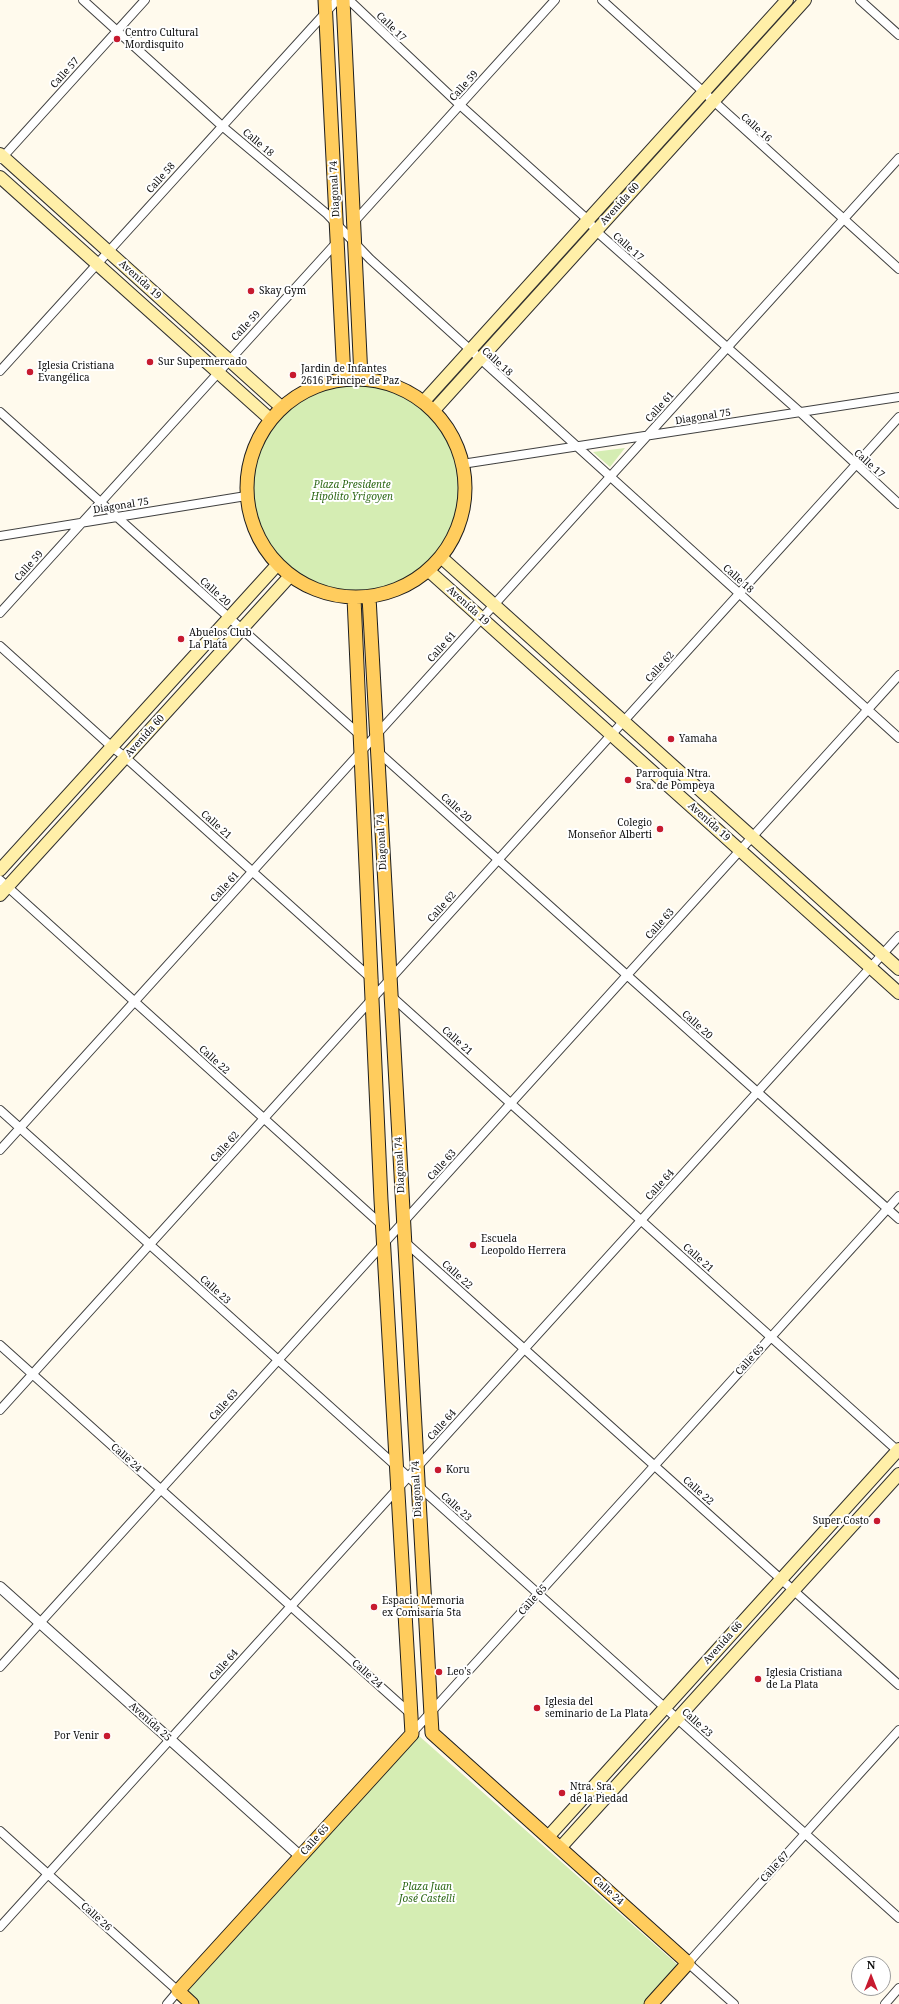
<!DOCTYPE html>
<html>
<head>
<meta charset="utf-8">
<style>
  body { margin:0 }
  #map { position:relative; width:899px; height:2004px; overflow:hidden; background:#fffaed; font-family:"Noto Serif",serif }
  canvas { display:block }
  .north { position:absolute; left:851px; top:1956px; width:40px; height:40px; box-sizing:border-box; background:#fff; border:1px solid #9e9e9e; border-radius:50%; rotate:0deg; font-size:11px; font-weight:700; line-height:16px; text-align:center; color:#0d0d0d }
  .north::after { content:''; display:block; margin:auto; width:14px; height:18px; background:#c71a2f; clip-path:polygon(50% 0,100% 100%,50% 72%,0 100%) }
</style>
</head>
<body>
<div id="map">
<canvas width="899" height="2004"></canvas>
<div class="north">N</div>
</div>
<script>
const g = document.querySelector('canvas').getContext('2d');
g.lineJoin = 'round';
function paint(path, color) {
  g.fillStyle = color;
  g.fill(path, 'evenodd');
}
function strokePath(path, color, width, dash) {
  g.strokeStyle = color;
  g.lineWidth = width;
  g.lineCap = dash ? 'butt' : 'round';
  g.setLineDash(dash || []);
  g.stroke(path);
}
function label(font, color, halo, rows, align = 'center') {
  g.font = font + ' "Noto Serif",serif';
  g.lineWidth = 4;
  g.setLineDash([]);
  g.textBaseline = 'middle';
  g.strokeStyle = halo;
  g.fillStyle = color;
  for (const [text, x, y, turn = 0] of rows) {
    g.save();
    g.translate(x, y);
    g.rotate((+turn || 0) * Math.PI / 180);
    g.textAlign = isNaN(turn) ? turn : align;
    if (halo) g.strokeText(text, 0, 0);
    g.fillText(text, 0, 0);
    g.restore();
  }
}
const green = new Path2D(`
  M250 488a104 104 0 1 1 208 0a104 104 0 1 1-208 0Z
  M625 448 610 467 593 452Z
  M418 1735 679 1966 644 2004H200L186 1991Z`);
const minor = new Path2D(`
  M83 0 222 126 327 214 370 259 899 738
  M349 0 460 105 588 220 596 231 800 412 899 504
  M602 0 899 269
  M860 0 899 35
  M1 159 145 0
  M353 223 555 0
  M0 371 337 0
  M0 412 361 736
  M462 464 899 397
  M0 536 246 496
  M0 613 338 241
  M0 646 112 747 125 757 373 980
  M377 751 899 1219
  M0 880 383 1226
  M391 996 899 1452
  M0 1110 899 1918
  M0 1150 899 158
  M404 1241 899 1685
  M0 1345 412 1715
  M0 1410 899 417
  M0 1667 899 675
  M412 1733 899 1196
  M0 1831 178 1991 167 2004
  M0 1927 899 936
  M734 2004 688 1963 899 1730
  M885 2004 899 1988`);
const tertiary = new Path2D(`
  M0 1587 300 1856`);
const secondary = new Path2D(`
  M0 154 280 406
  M0 177 270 419
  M425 400 787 0
  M435 409 805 0
  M442 558 899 969
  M429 571 899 993
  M0 870 277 565
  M0 895 290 576
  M548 1837 899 1449
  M560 1848 899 1474`);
const primary = new Path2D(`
  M325 0 344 378
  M343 0 361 377
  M247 488a109 109 0 1 1 218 0a109 109 0 1 1-218 0Z
  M369 597 432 1733 688 1963 651 2004
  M192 2004 178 1991 412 1734 381 1200 354 598`);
const markers = [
  [117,39,4,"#c71a2f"],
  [251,291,4,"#c71a2f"],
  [150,362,4,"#c71a2f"],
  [30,372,4,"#c71a2f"],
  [293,375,4,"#c71a2f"],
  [181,639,4,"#c71a2f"],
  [671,739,4,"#c71a2f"],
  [628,780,4,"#c71a2f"],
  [660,829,4,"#c71a2f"],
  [473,1245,4,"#c71a2f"],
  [438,1470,4,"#c71a2f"],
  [877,1521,4,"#c71a2f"],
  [374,1607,4,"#c71a2f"],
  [439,1672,4,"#c71a2f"],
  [758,1679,4,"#c71a2f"],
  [537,1708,4,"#c71a2f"],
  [107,1736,4,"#c71a2f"],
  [562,1793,4,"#c71a2f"]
];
const streetNames = [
  ["Calle 17",391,27,44],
  ["Calle 57",65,73,-48],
  ["Calle 59",464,86,-48],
  ["Calle 16",756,128,42],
  ["Calle 18",258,143,40],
  ["Calle 58",161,178,-48],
  ["Diagonal 74",335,189,-93],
  ["Avenida 60",620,204,-48],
  ["Calle 17",628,247,42],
  ["Avenida 19",140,280,42],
  ["Calle 59",246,326,-47],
  ["Calle 18",497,362,42],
  ["Calle 61",660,407,-48],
  ["Diagonal 75",703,417,-9],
  ["Calle 17",869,464,42],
  ["Diagonal 75",121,506,-9],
  ["Calle 59",29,566,-48],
  ["Calle 18",738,579,42],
  ["Calle 20",215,592,42],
  ["Avenida 19",468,606,42],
  ["Calle 61",442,647,-48],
  ["Calle 62",660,667,-48],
  ["Avenida 60",145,736,-48],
  ["Calle 20",456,808,42],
  ["Avenida 19",709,822,42],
  ["Calle 21",216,825,42],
  ["Diagonal 74",382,842,-93],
  ["Calle 61",225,887,-48],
  ["Calle 62",442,907,-48],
  ["Calle 63",660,924,-48],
  ["Calle 20",697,1025,42],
  ["Calle 21",457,1041,42],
  ["Calle 22",214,1060,42],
  ["Calle 62",225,1147,-48],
  ["Diagonal 74",400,1165,-93],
  ["Calle 63",442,1165,-48],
  ["Calle 64",660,1185,-48],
  ["Calle 21",698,1258,42],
  ["Calle 22",457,1275,42],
  ["Calle 23",215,1290,42],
  ["Calle 65",750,1360,-48],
  ["Calle 63",224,1405,-48],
  ["Calle 64",442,1425,-48],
  ["Calle 24",126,1458,42],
  ["Diagonal 74",417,1489,-93],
  ["Calle 22",698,1491,42],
  ["Calle 23",456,1507,42],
  ["Calle 65",533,1600,-48],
  ["Avenida 66",723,1643,-48],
  ["Calle 64",224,1665,-48],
  ["Calle 24",367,1674,42],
  ["Avenida 25",150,1722,42],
  ["Calle 23",697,1723,42],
  ["Calle 65",315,1840,-48],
  ["Calle 67",775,1867,-48],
  ["Calle 24",608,1891,42],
  ["Calle 26",96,1917,42]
];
const poiNames = [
  ["Centro Cultural",125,33],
  ["Mordisquito",125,45],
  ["Skay Gym",259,291],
  ["Sur Supermercado",158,362],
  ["Iglesia Cristiana",38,366],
  ["Evangélica",38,378],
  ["Jardin de Infantes",301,369],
  ["2616 Principe de Paz",301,381],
  ["Abuelos Club",189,633],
  ["La Plata",189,645],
  ["Yamaha",679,739],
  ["Parroquia Ntra.",636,774],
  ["Sra. de Pompeya",636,786],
  ["Colegio",652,823,"right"],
  ["Monseñor Alberti",652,835,"right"],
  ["Escuela",481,1239],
  ["Leopoldo Herrera",481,1251],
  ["Koru",446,1470],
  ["Super Costo",869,1521,"right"],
  ["Espacio Memoria",382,1601],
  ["ex Comisaría 5ta",382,1613],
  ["Leo's",447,1672],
  ["Iglesia Cristiana",766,1673],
  ["de La Plata",766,1685],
  ["Iglesia del",545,1702],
  ["seminario de La Plata",545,1714],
  ["Por Venir",99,1736,"right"],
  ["Ntra. Sra.",570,1787],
  ["de la Piedad",570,1799]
];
const parkNames = [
  ["Plaza Presidente",352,485],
  ["Hipólito Yrigoyen",352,497],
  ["Plaza Juan",427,1887],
  ["José Castelli",427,1899]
];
paint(green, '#d5edb3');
strokePath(minor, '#404040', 10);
strokePath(tertiary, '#404040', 12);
strokePath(secondary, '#2f2f2f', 14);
strokePath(primary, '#1e1e1e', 15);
strokePath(minor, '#fff', 8);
strokePath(tertiary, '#fff', 10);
strokePath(secondary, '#ffefa8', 12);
strokePath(primary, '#ffcc5d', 13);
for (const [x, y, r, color] of markers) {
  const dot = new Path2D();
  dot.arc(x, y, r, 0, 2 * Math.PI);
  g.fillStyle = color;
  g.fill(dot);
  strokePath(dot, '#fff', 1.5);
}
label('10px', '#0d0d0d', '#fff', streetNames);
label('10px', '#0d0d0d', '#fff', poiNames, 'left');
label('italic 10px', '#2f6918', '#fff', parkNames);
</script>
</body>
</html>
